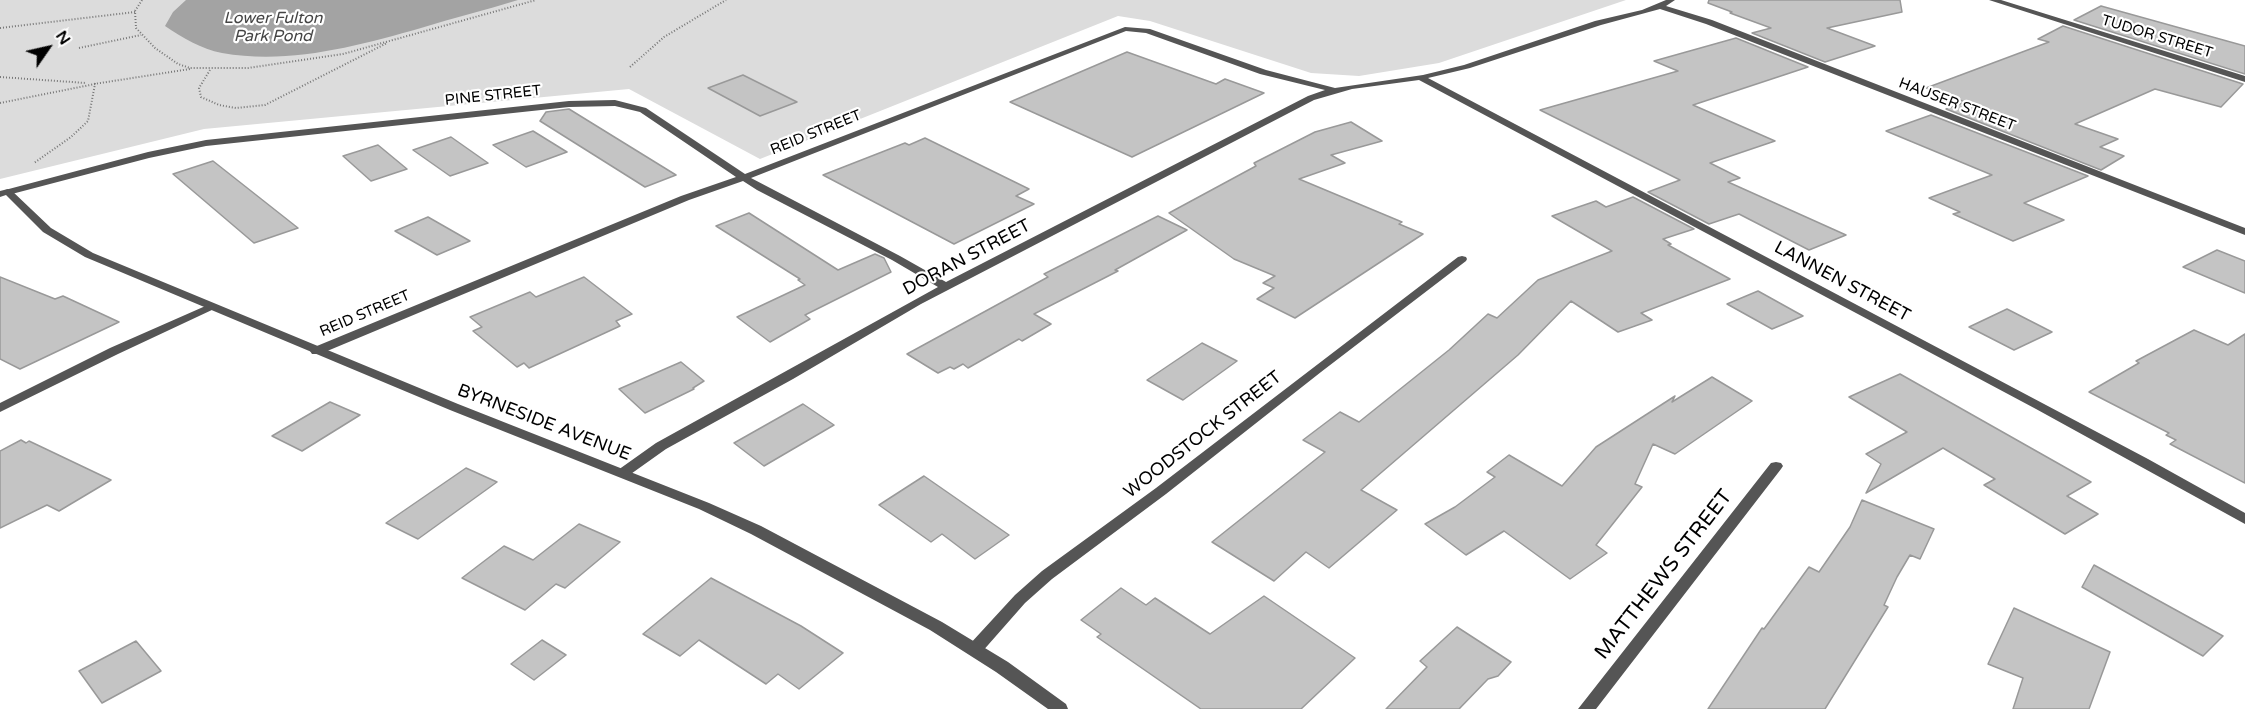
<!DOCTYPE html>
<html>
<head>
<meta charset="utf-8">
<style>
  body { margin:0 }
  #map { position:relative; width:2245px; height:709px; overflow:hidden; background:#fff; font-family:"Varela Round",sans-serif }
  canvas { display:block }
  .north { position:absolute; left:18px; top:18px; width:60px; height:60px; -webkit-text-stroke:4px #fff; paint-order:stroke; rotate:56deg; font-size:16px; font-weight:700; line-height:24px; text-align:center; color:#000 }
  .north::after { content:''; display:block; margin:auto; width:21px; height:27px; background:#000; clip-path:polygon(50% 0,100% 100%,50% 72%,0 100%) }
</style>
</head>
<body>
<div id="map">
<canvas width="2245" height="709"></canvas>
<div class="north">N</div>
</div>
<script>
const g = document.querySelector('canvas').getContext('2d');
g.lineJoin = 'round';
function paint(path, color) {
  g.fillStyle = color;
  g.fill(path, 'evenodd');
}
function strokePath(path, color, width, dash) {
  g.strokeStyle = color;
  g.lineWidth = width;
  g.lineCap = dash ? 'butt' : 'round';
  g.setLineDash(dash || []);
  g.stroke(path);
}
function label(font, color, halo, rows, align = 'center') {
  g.font = font + ' "Varela Round",sans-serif';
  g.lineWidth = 4.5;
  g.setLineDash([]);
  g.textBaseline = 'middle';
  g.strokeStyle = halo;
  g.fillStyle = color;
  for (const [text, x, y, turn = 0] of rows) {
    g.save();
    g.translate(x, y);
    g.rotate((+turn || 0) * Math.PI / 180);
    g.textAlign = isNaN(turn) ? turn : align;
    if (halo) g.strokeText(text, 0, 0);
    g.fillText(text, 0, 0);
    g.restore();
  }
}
const green = new Path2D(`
  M0 0H1626L1439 63 1359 76 1311 73 1150 21 1118 16 760 159 629 89 204 129 0 179Z`);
const water = new Path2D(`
  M186 0H518C486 10 453 18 421 28 357 46 289 65 222 53 201 49 183 38 165 26L173 12Z`);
const building = new Path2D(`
  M1709 0H1900L1902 12 1827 28 1875 46 1825 62 1752 33 1771 28 1730 13 1732 12 1708 3Z
  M2101 6 2245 46V74L2074 20Z
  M2063 26 2243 84 2221 107 2155 89 2075 124 2118 139 2100 147 2124 156 2101 170 1946 109 1965 102 1926 88 2049 42 2038 39Z
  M1736 38 1808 67 1693 105 1775 141 1710 163 1740 178 1728 182 1846 235 1809 250 1739 214 1709 224 1648 192 1680 180 1540 110 1678 71 1654 61Z
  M1127 52 1216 84 1225 79 1264 93 1132 157 1010 102Z
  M743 75 797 102 760 116 708 88Z
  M569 109 676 175 645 187 540 121 546 112Z
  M1931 115 2088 176 2024 203 2064 220 2013 241 1953 214 1960 212 1929 198 1992 175 1886 131Z
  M1351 122 1382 141 1331 155 1345 163 1299 179 1402 222 1399 224 1423 234 1295 318 1257 299 1274 288 1263 283 1275 276 1234 259 1169 213 1256 166 1254 163 1315 132Z
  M533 131 567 152 526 167 493 145Z
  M451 137 488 163 450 176 413 150Z
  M925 138 1029 189 1016 196 1034 204 954 244 823 175 905 143 909 145Z
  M378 145 407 169 371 181 343 156Z
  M213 161 298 228 254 243 173 174Z
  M1633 197 1694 229 1663 239 1671 244 1668 245 1730 279 1641 313 1652 320 1618 332 1571 301 1518 355 1361 490 1397 510 1329 568 1306 552 1274 581 1212 542 1325 452 1303 440 1340 412 1359 422 1449 350 1488 314 1497 318 1538 280 1612 251 1552 216 1596 201 1606 207Z
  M749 213 838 270 875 254 884 258 891 272 805 315 810 319 770 342 737 317 805 285 798 280 800 279 716 226Z
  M1158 216 1187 230 1115 270 1118 271 1034 314 1051 324 1022 341 1019 339 968 368 963 364 954 369 950 367 938 373 907 354 1048 277 1044 274Z
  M428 217 470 241 437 255 395 231Z
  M2217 250 2245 261V293L2183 267Z
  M0 277 55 299 63 296 119 322 20 369 0 359Z
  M584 277 632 314 616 321 620 326 529 368 524 363 517 367 473 331 482 327 470 317 530 292 536 297Z
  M1758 291 1803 316 1772 329 1727 304Z
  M2007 309 2052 332 2014 350 1969 327Z
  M2194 330 2228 345 2245 334V483L2170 444 2176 440 2166 435 2169 433 2089 392 2139 363 2136 361Z
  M1202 343 1237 361 1183 400 1147 380Z
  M681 362 704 381 693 388 694 389 645 413 619 389Z
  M1900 374 2091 482 2067 496 2098 514 2065 534 1984 485 1995 479 1943 448 1866 493 1881 464 1866 454 1907 432 1849 397Z
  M1712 377 1752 401 1675 454 1653 444 1635 484 1642 487 1596 545 1607 553 1570 579 1504 531 1466 555 1425 524 1455 507 1495 477 1487 472 1509 455 1562 486 1596 447 1675 396 1672 402Z
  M330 402 360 415 302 451 272 436Z
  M803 404 834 425 764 466 734 443Z
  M21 440 26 443 29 441 111 480 59 511 47 505 0 528V451Z
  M466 468 497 482 418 539 386 523Z
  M924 476 1009 535 975 559 942 534 931 542 879 505Z
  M1862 500 1934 529 1920 559 1910 555 1897 577 1884 605 1888 607 1825 709H1708L1762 628 1764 629 1809 567 1819 572 1850 527Z
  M579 524 620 542 565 588 556 584 525 610 462 578 504 546 533 560Z
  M2094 565 2223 636 2203 656 2082 587Z
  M711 578 801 626 843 653 799 689 778 674 766 684 699 640 680 656 643 634Z
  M1121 588 1146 605 1155 598 1210 634 1264 596 1355 658 1301 709H1201L1097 637 1101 634 1081 620Z
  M2014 608 2110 652 2089 709H2013L2023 678 1988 664Z
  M1457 627 1511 662 1498 676 1488 679 1459 709H1386L1427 667 1420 661Z
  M542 640 566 655 534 680 511 664Z
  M136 641 161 671 102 703 79 671Z`);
const path = new Path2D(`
  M142 0 135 11 136 28 155 48 178 64 190 68H248L343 54 536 0
  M0 28 135 12
  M79 48 141 35
  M630 67 664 37 726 0
  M210 70 199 88 201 97 219 105 236 108 265 105 387 43
  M0 77 86 83
  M94 84 190 69
  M0 103 95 84 88 121 71 137 34 163`);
const minor = new Path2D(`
  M1666 0H1675L1666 6 1712 20 2245 228V235L1706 24 1660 9 1601 25 1470 68 1428 78 2148 459 2245 513V524L2036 409 1419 80 1352 89 1314 100 921 304 793 379 666 449 628 476H618L616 473 618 470 656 443 938 287 892 260 757 190 743 181 689 200 320 354H312L310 351 312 348 681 196 736 177 640 112 615 106 569 107 206 146 149 158 8 195 3 192 5 190 148 152 206 140 569 101 615 100 646 108 745 174 1125 27 1150 29 1266 70 1335 88 1423 75 1464 65 1595 21 1642 10ZM1126 31 1146 33 1260 74 1325 90 1308 96 946 282 900 256 751 178Z
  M1989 0H2001L2245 76V82Z
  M1462 256 1466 257 1467 259 1466 261 1321 372 1166 494 1052 579 1025 603 981 653 975 655 969 653 967 649 969 645 1015 595 1042 571 1156 488 1458 257Z
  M210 304 214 305 216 307 214 309 118 354 0 412V403L110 348Z
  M1776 462 1781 463 1783 466 1781 469 1596 709H1578L1771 463Z`);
const tertiary = new Path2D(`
  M8 189 11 190 51 228 93 253 458 404 709 503 761 526 942 622 1008 662 1066 704 1068 709H1048L996 672 930 630 751 534 699 509 450 410 85 257 43 232 6 195 0 197V191Z`);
const farStreetnames = [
  ["TUDOR STREET",2157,37,17],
  ["PINE STREET",493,96,-6],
  ["HAUSER STREET",1957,105,21],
  ["REID STREET",816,133,-22],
  ["REID STREET",365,314,-23]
];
const farWaternames = [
  ["Lower Fulton",273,19],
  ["Park Pond",273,37]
];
const streetNames = [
  ["DORAN STREET",967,258,-28],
  ["LANNEN STREET",1842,282,28],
  ["BYRNESIDE AVENUE",544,423,21],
  ["WOODSTOCK STREET",1203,435,-38]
];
const nearStreetnames = [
  ["MATTHEWS STREET",1664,575,-52]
];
paint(green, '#dcdcdc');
paint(water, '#a3a3a3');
paint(building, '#c4c4c4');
strokePath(building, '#999', 1.5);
strokePath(path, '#777', 2, [1, 2]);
paint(minor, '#555');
paint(tertiary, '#555');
label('15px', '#000', '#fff', farStreetnames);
label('italic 16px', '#444', '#fff', farWaternames);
label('18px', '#000', '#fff', streetNames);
label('21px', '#000', '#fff', nearStreetnames);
</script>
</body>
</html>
